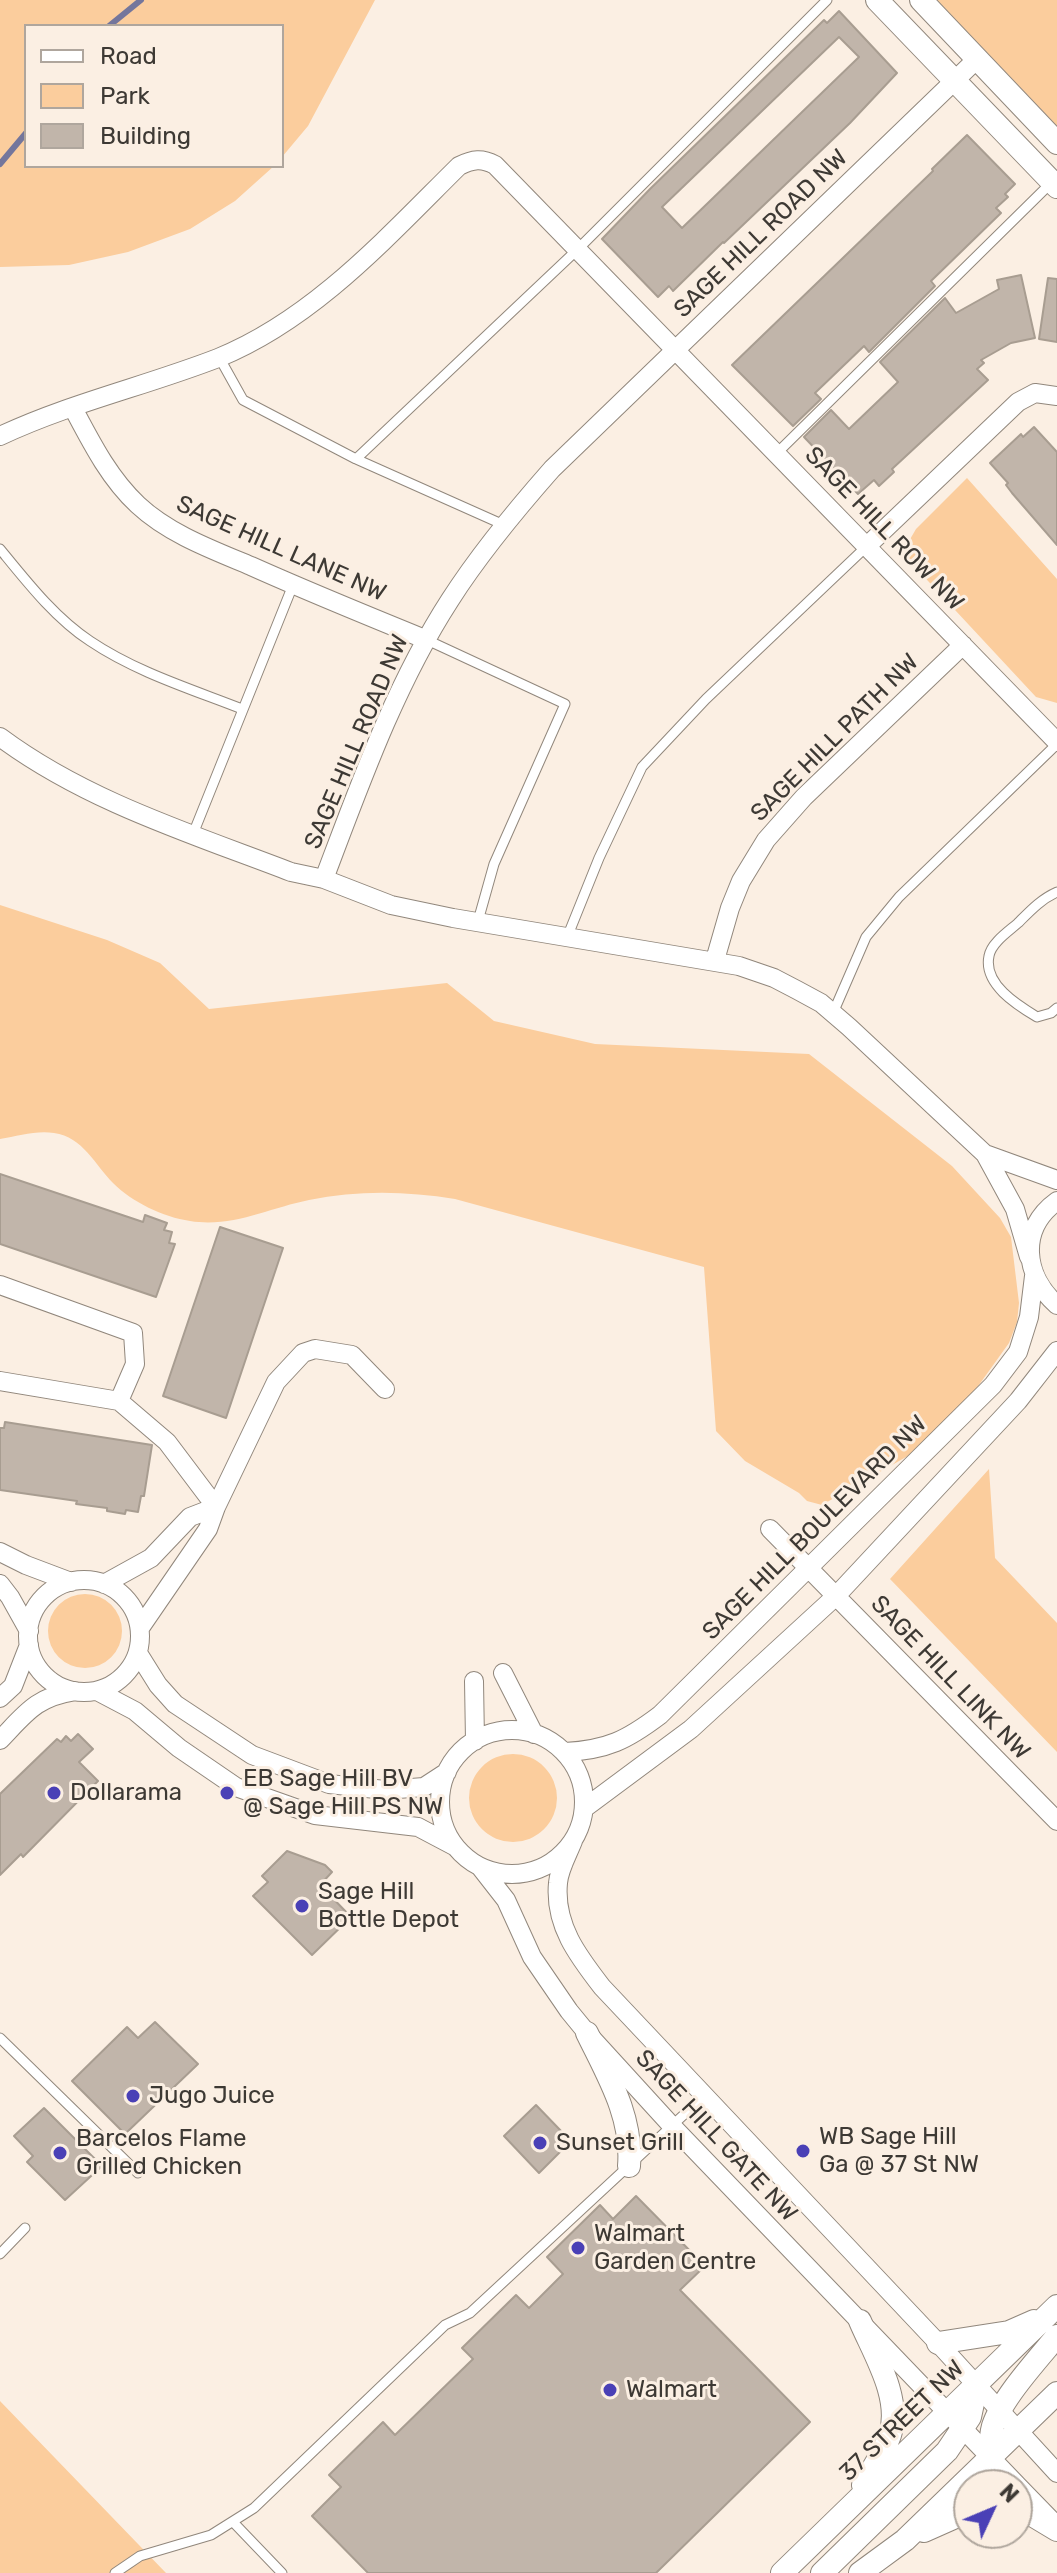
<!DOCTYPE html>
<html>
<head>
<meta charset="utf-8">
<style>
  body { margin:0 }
  #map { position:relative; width:1057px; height:2573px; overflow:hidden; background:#fbefe3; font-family:Rubik,sans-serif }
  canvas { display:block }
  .legend { position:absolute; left:24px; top:24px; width:260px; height:144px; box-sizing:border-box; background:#fbefe3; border:2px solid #afa69d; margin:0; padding:10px 14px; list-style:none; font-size:24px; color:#3d3934 }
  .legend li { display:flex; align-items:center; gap:16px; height:40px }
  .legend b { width:40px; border:2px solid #afa69d }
  .north { position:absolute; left:953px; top:2469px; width:80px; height:80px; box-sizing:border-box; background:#fbefe3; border:2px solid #afa69d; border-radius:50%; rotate:46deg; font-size:22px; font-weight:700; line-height:32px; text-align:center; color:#3d3934 }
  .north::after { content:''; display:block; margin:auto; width:28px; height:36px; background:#4a40b6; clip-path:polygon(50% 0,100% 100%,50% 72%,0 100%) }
</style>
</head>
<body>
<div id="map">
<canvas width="1057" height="2573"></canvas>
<ul class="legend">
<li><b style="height:10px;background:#fff"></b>Road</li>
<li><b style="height:22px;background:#fbcd9d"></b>Park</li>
<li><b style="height:22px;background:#c1b5aa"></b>Building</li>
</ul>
<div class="north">N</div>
</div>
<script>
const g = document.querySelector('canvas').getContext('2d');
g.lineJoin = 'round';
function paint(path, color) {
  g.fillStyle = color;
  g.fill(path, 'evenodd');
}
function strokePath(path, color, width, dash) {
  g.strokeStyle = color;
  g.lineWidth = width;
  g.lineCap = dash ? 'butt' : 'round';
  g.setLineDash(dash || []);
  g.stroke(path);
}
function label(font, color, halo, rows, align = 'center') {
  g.font = font + ' Rubik,sans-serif';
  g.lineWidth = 6;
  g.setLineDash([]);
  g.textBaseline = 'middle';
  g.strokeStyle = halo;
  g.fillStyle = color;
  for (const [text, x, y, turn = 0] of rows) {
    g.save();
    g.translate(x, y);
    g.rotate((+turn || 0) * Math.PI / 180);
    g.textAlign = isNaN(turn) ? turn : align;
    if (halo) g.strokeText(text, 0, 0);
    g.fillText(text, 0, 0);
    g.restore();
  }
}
const green = new Path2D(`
  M0 0H375L308 126 282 157V26H26V166H274L235 201 190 229 128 252 69 265 0 267Z
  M937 0H1057V126Z
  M967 478 1057 579V703L1036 697 902 553 916 529Z
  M0 905 107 940 160 963 209 1009 447 983 494 1021 595 1044 809 1054 952 1166 1000 1218 1011 1237 1019 1303 1017 1322 1009 1343 971 1396 913 1453 822 1505 807 1501 799 1493 745 1461 716 1431 704 1267 455 1199C406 1191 358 1190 309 1200 269 1208 232 1228 190 1221 163 1217 132 1202 113 1183 95 1165 83 1137 54 1133 37 1130 18 1136 0 1139Z
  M989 1469 995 1558 1057 1623V1752L890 1579Z
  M48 1631a37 37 0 1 1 74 0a37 37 0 1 1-74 0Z
  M469 1798a44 44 0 1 1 88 0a44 44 0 1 1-88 0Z
  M0 2401 166 2573H0Z`);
const stream = new Path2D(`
  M109 26 141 0
  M0 164 26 133`);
const building = new Path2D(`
  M839 11 897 73 850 123 724 243 723 242 673 291 669 286 658 297 602 239 650 189 824 20 827 23ZM839 37 859 57 682 228 662 207Z
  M967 135 1015 184 1005 194 1008 197 996 208 1001 213 931 281 935 286 869 352 864 346 815 393 821 399 793 426 732 365 933 171 932 169Z
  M1021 275 1035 338 1011 343 981 360 984 363 977 369 988 380 892 469 894 472 879 486 874 480 858 494 804 437 831 410 849 429 898 382 880 362 945 298 956 313 999 289 997 280Z
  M1048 278 1057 279V342L1039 339Z
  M1034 427 1057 452V545L1012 493 1006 485 1008 483 990 463 1021 434 1023 437Z
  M0 1174 143 1222 145 1215 167 1223 164 1230 172 1232 169 1243 175 1244 156 1297 0 1244Z
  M220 1227 283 1248 226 1418 163 1396Z
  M5 1422 152 1445 144 1496H141L138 1512 126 1510 125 1514 107 1511V1508L76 1504 77 1501 0 1490V1428H4Z
  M78 1734 93 1749 79 1762 98 1781 23 1857 21 1854 0 1875V1794L57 1739 61 1742 66 1736 71 1741Z
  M287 1851 325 1865 332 1872 320 1885 351 1917 312 1955 253 1896 268 1882 262 1876Z
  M155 2022 198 2064 125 2134 72 2081 127 2027 138 2038Z
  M536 2105 563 2133H568V2151L562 2150 539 2173 504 2136Z
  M44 2108 102 2166 65 2200 27 2162 33 2156 14 2136Z
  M636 2196 705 2266 680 2290 810 2422 656 2573H368L312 2516 341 2487 329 2475 383 2422 395 2435 473 2359 462 2348 516 2295 529 2308 563 2274 547 2257 600 2205 613 2219Z`);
const service = new Path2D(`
  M219 357 243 400 356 459 504 525
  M777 453 1052 182
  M356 459 578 249 827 0
  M0 549C27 582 55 618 90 641 136 672 191 689 242 709
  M427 640 565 704 494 864 478 921
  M193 834 293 585
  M1057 892C1041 899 1030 911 1018 923 1009 931 991 943 989 956 983 984 1017 1005 1037 1017L1051 1013 1057 1008
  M568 935 599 858 642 767 706 699 867 546
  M833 1013 866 937 899 897 1057 744
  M0 2038 138 2173
  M0 2254 25 2228
  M234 2523 282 2573
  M115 2573 140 2556 211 2535 254 2508 445 2325 470 2313 704 2096`);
const minor = new Path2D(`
  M73 408C91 442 109 478 138 505 169 534 213 550 251 566 309 592 368 616 427 640
  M0 436C70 403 146 386 218 358 314 319 387 237 459 166 473 159 482 158 495 165L1057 742
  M867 546 1018 402 1035 393 1057 396
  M0 737C86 801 192 834 291 872L324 879 391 905 453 918 739 966 774 978 797 990 821 1003 849 1027 985 1154 1015 1209 1029 1257
  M324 879C360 784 395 685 450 600 480 553 515 511 552 469L977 59
  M715 960 730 908 741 881 766 840 804 797 963 645
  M985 1154 1057 1180
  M1057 1201C1018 1229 1024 1276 1057 1305
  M0 1285 133 1333 135 1364 119 1401 0 1381
  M119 1401 167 1442 216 1507
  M770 1529 1057 1821
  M0 1552 26 1565 71 1582
  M28 1636a56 56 0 1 1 112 0a56 56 0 1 1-112 0Z
  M0 1584 10 1597 29 1631
  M104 1584 151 1558 190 1517 216 1507
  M140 1628 208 1529 216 1507 276 1382 303 1353 315 1349 352 1355 385 1389
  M138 1653 158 1685 175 1704 252 1755 329 1784 385 1790 424 1787 447 1772
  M503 1673 534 1734
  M474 1681 475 1741
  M97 1691 135 1711 179 1748 236 1787 315 1815 418 1827 454 1846
  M0 1698 13 1686 29 1645
  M440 1802a72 72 0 1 1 144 0a72 72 0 1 1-144 0Z
  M0 1740C26 1713 36 1697 75 1691
  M565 1752C607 1750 627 1740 660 1715L993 1385 1018 1352 1029 1317 1034 1276
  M586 1807 691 1729 836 1596 1018 1401 1057 1351
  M573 1841C568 1854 559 1869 558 1883 554 1925 578 1956 602 1987L938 2343 1057 2473
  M481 1868 506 1900 532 1957 569 2011 587 2033 671 2125 1017 2485
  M1017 2485 1051 2520`);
const tertiary = new Path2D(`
  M877 0 1057 187
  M921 0 1057 143
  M587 2033C608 2076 633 2117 629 2166
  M860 2321C874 2354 902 2398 890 2435 884 2452 872 2469 863 2485
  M938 2343 1009 2332 1034 2321
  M990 2458C990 2446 990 2436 993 2426 1002 2398 1038 2359 1057 2336
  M1017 2506 1057 2530
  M924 2531 969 2511
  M782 2573 1057 2306
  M822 2573 947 2451 970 2417 977 2385
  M860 2573 905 2540 1057 2393`);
const markers = [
  [54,1793,8,"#4a40b6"],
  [227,1793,8,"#4a40b6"],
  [302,1906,8,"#4a40b6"],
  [133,2096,8,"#4a40b6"],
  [540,2143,8,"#4a40b6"],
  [803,2151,8,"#4a40b6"],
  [60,2153,8,"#4a40b6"],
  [578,2248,8,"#4a40b6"],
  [610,2390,8,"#4a40b6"]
];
const streetNames = [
  ["SAGE HILL ROAD NW",761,234,-44],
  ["SAGE HILL ROW NW",884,529,46],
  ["SAGE HILL LANE NW",281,549,24],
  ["SAGE HILL PATH NW",835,738,-45],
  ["SAGE HILL ROAD NW",357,742,-67],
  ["SAGE HILL BOULEVARD NW",815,1528,-45],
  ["SAGE HILL LINK NW",950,1678,46],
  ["SAGE HILL GATE NW",716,2136,47],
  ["37 STREET NW",902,2421,-44]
];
const poiNames = [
  ["EB Sage Hill BV",243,1779],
  ["@ Sage Hill PS NW",243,1807],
  ["Dollarama",70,1793],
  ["Sage Hill",318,1892],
  ["Bottle Depot",318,1920],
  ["Jugo Juice",149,2096],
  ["WB Sage Hill",819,2137],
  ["Ga @ 37 St NW",819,2165],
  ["Barcelos Flame",76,2139],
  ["Grilled Chicken",76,2167],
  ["Sunset Grill",556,2143],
  ["Walmart",594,2234],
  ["Garden Centre",594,2262],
  ["Walmart",626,2390]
];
paint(green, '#fbcd9d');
strokePath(stream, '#74769c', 6);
paint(building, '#c1b5aa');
strokePath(building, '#a89d91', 2);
strokePath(service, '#91877c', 11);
strokePath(minor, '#91877c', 20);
strokePath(tertiary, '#91877c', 24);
strokePath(service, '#fff', 9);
strokePath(minor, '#fff', 18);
strokePath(tertiary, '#fff', 22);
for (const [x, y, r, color] of markers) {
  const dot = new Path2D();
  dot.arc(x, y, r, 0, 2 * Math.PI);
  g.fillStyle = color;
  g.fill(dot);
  strokePath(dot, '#fbefe3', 3);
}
label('24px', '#3d3934', '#fbefe3', streetNames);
label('24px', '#3d3934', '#fbefe3', poiNames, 'left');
</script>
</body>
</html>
